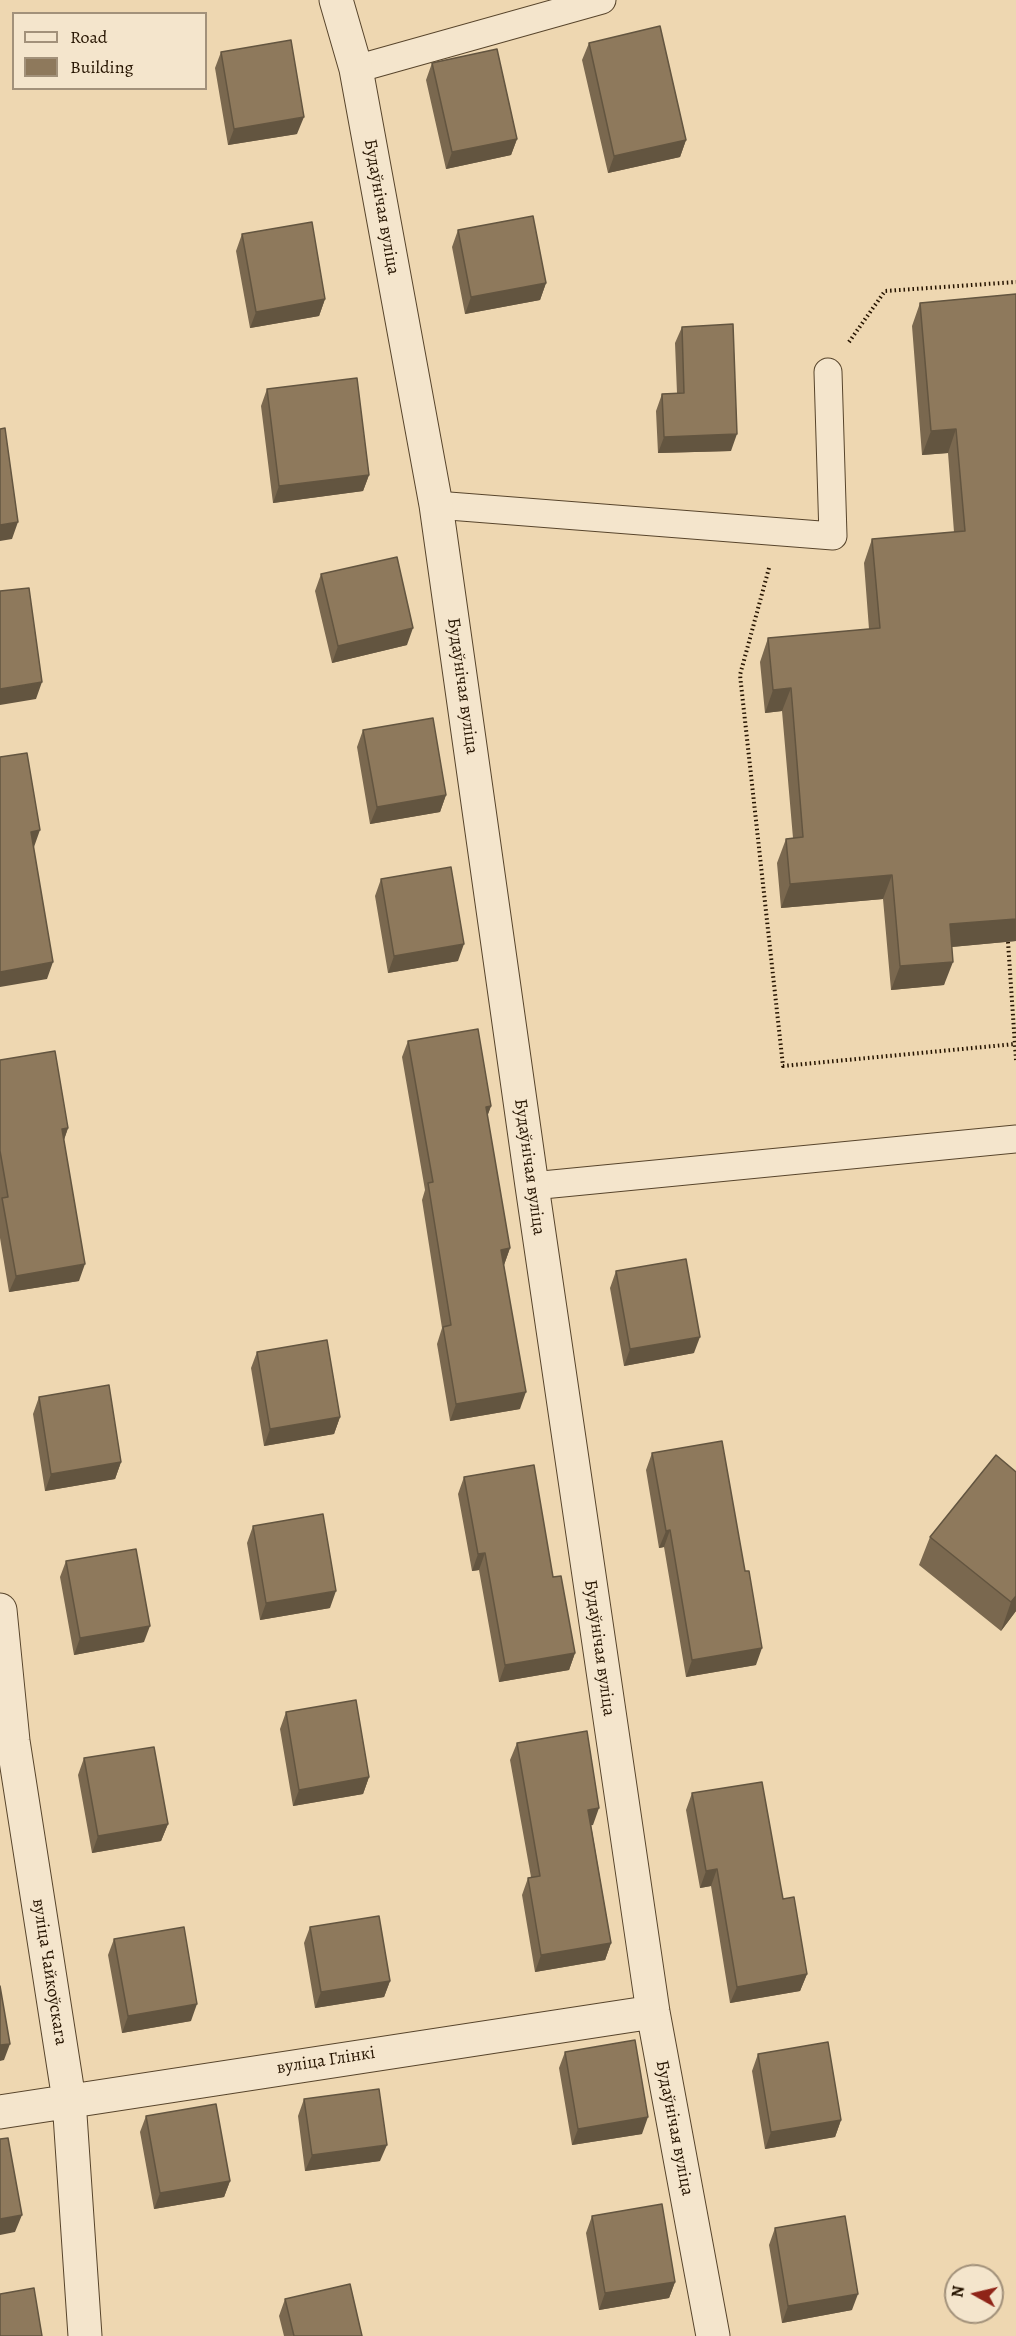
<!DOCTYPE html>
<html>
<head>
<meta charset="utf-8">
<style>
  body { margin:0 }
  #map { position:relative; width:1016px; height:2336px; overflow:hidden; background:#eed7b1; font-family:Alegreya,serif }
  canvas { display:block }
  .legend { position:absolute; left:12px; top:12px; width:195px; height:78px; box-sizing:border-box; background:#f4e5cc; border:2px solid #a2917a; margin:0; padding:8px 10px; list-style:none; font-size:18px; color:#261400 }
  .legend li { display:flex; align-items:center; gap:12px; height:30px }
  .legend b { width:30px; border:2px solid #a2917a }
  .north { position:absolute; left:944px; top:2264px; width:60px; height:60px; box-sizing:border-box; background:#f4e5cc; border:2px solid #a2917a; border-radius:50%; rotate:278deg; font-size:16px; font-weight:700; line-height:24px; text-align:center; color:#261400 }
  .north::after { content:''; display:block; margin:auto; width:21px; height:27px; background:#8f2418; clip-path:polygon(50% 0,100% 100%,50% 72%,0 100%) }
</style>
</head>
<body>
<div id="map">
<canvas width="1016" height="2336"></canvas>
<ul class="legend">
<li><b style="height:8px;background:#f4e5cc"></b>Road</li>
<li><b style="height:16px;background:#8e795c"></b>Building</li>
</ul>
<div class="north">N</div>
</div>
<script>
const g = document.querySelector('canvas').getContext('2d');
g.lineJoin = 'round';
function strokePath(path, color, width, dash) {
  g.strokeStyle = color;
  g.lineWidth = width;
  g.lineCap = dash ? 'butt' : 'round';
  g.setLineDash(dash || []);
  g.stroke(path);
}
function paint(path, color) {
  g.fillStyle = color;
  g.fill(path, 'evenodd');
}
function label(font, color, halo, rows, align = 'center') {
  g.font = font + ' Alegreya,serif';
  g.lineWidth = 4.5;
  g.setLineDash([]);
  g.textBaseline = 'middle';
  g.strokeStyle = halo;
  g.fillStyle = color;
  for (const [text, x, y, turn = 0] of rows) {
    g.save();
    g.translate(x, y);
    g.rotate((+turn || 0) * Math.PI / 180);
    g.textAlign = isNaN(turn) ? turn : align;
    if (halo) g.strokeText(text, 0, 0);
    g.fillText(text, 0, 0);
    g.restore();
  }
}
const path = new Path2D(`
  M849 342 885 291 1016 282
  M769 568 740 675 783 1066 1015 1044
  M1008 942 1016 1060`);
const lane = new Path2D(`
  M356 69 602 0
  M436 505 833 536 828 372
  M532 1186 1016 1139`);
const street = new Path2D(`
  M336 0 356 69 436 505 532 1186 653 2012 713 2336
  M0 1610 13 1741 69 2100 85 2336
  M0 2112 653 2012`);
const wall = new Path2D(`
  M589 43 686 140 680 157 608 173 582 60Z
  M221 52 297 134 228 145 215 68Z
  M432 63 517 139 511 155 446 169 426 80Z
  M458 230 546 283 540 300 465 314 452 247Z
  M242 234 325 299 319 316 250 328 236 251Z
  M1016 294V941L951 947 944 985 891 990 883 899 781 908 777 863 786 839 793 838 782 711 765 713 760 662 768 638 869 629 864 563 872 539 954 532 948 453 922 455 912 326 920 303Z
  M682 327 731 451 658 453 656 411 662 394 677 393 675 343Z
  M267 389 369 475 363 491 273 503 261 406Z
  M321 574 407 645 332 663 315 591Z
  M363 730 446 795 440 812 370 824 357 747Z
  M381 879 458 961 388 973 375 896Z
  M408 1041 491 1106 487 1116 510 1248 504 1265 520 1409 450 1421 437 1344 442 1328 422 1200 425 1190 402 1057Z
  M0 1060 68 1128 64 1140 79 1281 9 1292 0 1238Z
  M616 1271 694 1353 624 1366 610 1288Z
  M257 1352 340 1417 334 1434 264 1446 251 1368Z
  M39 1397 121 1462 115 1479 45 1491 33 1414Z
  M652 1453 756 1665 686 1677 664 1547 659 1548 646 1470Z
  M996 1455 1016 1611 1001 1631 919 1565 930 1537Z
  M464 1477 553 1577 575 1653 569 1670 499 1682 479 1570 472 1571 458 1494Z
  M253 1526 330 1608 260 1620 247 1543Z
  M66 1561 144 1642 74 1655 60 1577Z
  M286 1712 369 1777 363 1794 293 1806 280 1729Z
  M517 1743 593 1825H591L611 1943 605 1960 535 1972 522 1895 528 1878 531 1877 510 1760Z
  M84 1758 168 1824 161 1841 92 1853 78 1775Z
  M692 1793 783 1899 807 1974 800 1991 730 2003 711 1886 700 1888 686 1810Z
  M310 1927 390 1981 384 1997 315 2008 304 1943Z
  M114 1939 191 2021 122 2033 108 1955Z
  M565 2052 642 2134 572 2145 559 2068Z
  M758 2054 841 2120 835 2137 765 2149 752 2071Z
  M304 2099 380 2161 305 2171 298 2116Z
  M146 2116 230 2181 224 2197 154 2209 140 2132Z
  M592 2216 675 2282 669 2298 599 2310 586 2233Z
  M775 2228 852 2310 782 2323 769 2245Z
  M285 2299 362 2336H284L279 2316Z`);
const shadedWall = new Path2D(`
  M304 117 297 134 228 145 234 129Z
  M517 139 511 155 446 169 452 152Z
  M686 140 680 157 608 173 614 156Z
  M546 283 540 300 465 314 471 297Z
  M325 299 319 316 250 328 256 312Z
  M956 429 948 453 922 455 931 431Z
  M737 434 731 451 658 453 664 437Z
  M369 475 363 491 273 503 279 486Z
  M18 522 12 539 0 541V525Z
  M413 628 407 645 332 663 338 646Z
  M42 682 36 699 0 705V689Z
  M791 688 782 711 765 713 773 690Z
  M446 795 440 812 370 824 377 807Z
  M40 830 34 847 25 849 31 832Z
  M892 875 883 899 781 908 790 884Z
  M1016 919V941L941 948 950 924Z
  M464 944 458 961 388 973 394 956Z
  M53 962 47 979 0 987V972Z
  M953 962 944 985 891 990 900 966Z
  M491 1106 485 1123 486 1107Z
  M68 1128 62 1145V1129Z
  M510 1248 504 1265 495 1267 501 1250Z
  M85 1264 79 1281 9 1292 16 1276Z
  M700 1337 694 1353 624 1366 630 1349Z
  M526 1392 520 1409 450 1421 456 1404Z
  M340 1417 334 1434 264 1446 270 1429Z
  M121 1462 115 1479 45 1491 51 1474Z
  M670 1530 664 1547 659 1548 666 1531Z
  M485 1553 479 1570 472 1571 478 1554Z
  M336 1591 330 1608 260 1620 266 1603Z
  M1016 1596V1611L1001 1631 1011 1602Z
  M150 1626 144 1642 74 1655 80 1638Z
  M762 1648 756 1665 686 1677 692 1660Z
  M575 1653 569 1670 499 1682 505 1665Z
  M369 1777 363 1794 293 1806 299 1790Z
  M599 1808 593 1825 582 1827 588 1810Z
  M168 1824 161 1841 92 1853 98 1836Z
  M717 1869 711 1886 700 1888 706 1871Z
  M611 1943 605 1960 535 1972 541 1955Z
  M807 1974 800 1991 730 2003 737 1987Z
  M390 1981 384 1997 315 2008 321 1992Z
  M197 2004 191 2021 122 2033 128 2016Z
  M10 2044 4 2060 0 2061V2045Z
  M648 2117 642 2134 572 2145 578 2129Z
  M841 2120 835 2137 765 2149 771 2132Z
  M387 2145 380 2161 305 2171 312 2155Z
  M230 2181 224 2197 154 2209 160 2193Z
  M22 2215 15 2232 0 2235V2219Z
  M675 2282 669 2298 599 2310 605 2293Z
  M858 2294 852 2310 782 2323 788 2306Z`);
const building = new Path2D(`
  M660 26 686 140 614 156 589 43Z
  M291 40 304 117 234 129 221 52Z
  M497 49 517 139 452 152 432 63Z
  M533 216 546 283 471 297 458 230Z
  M312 222 325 299 256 312 242 234Z
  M1016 294V919L950 924 953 962 900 966 892 875 790 884 786 839 803 837 791 688 773 690 768 638 880 628 872 539 965 531 956 429 931 431 920 303Z
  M733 324 737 434 664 437 662 394 684 393 682 327Z
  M357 378 369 475 279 486 267 389Z
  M5 428 18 522 0 525V429Z
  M397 557 413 628 338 646 321 574Z
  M29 588 42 682 0 689V591Z
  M433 718 446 795 377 807 363 730Z
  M27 753 40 830 31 832 53 962 0 972V757Z
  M451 867 464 944 394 956 381 879Z
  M478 1029 491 1106 486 1107 510 1248 501 1250 526 1392 456 1404 443 1327 451 1325 428 1183 433 1182 408 1041Z
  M55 1051 68 1128 62 1129 85 1264 16 1276 2 1198 8 1197 0 1151V1060Z
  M686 1259 700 1337 630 1349 616 1271Z
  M327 1340 340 1417 270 1429 257 1352Z
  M109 1385 121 1462 51 1474 39 1397Z
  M722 1441 745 1571H749L762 1648 692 1660 670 1530 666 1531 652 1453Z
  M996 1455 1016 1472V1596L1011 1602 930 1537Z
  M534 1465 553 1577 561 1576 575 1653 505 1665 485 1553 478 1554 464 1477Z
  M323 1514 336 1591 266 1603 253 1526Z
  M136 1549 150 1626 80 1638 66 1561Z
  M356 1700 369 1777 299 1790 286 1712Z
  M587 1731 599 1808 588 1810 611 1943 541 1955 528 1878 540 1876 517 1743Z
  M154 1747 168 1824 98 1836 84 1758Z
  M762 1782 783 1899 794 1897 807 1974 737 1987 717 1869 706 1871 692 1793Z
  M379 1916 390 1981 321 1992 310 1927Z
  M184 1927 197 2004 128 2016 114 1939Z
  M0 1986 10 2044 0 2045Z
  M635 2040 648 2117 578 2129 565 2052Z
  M828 2042 841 2120 771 2132 758 2054Z
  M379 2089 387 2145 312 2155 304 2099Z
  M216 2104 230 2181 160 2193 146 2116Z
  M8 2138 22 2215 0 2219V2139Z
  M662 2204 675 2282 605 2293 592 2216Z
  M845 2216 858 2294 788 2306 775 2228Z
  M350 2284 362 2336H294L285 2299Z
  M34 2288 42 2336H0V2294Z`);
const streetNames = [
  ["Будаўнічая вуліца",381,207,80],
  ["Будаўнічая вуліца",462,686,82],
  ["Будаўнічая вуліца",529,1167,82],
  ["Будаўнічая вуліца",599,1648,82],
  ["вуліца Чайкоўскага",49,1972,81],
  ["вуліца Глінкі",326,2061,-9],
  ["Будаўнічая вуліца",674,2128,79]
];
strokePath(lane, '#58452c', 29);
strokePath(street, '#58452c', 35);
strokePath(path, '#261400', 4, [1.5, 3]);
strokePath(lane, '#f4e5cc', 27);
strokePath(street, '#f4e5cc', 33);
paint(wall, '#7a684f');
paint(shadedWall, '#635540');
paint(building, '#8e795c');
strokePath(building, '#635540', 1.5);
label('18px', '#261400', '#f4e5cc', streetNames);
</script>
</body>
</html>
